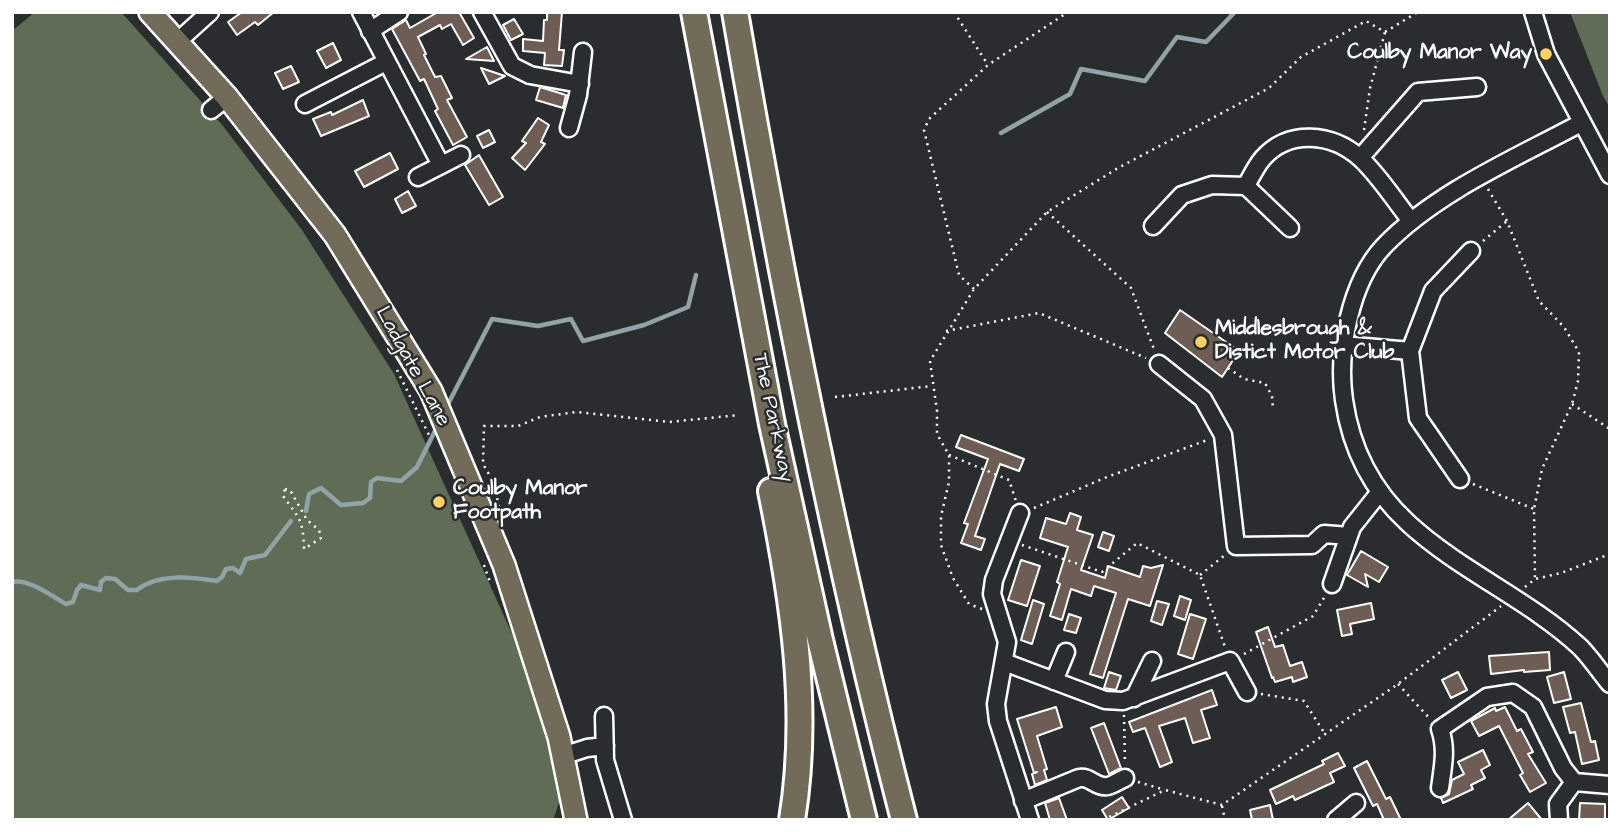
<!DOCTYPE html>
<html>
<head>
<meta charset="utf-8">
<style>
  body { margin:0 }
  #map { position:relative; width:1622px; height:832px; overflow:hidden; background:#2a2d2e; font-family:"Architects Daughter",sans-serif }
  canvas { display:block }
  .frame { position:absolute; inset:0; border:14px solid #fff; pointer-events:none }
</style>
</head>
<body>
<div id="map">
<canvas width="1622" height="832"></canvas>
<div class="frame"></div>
</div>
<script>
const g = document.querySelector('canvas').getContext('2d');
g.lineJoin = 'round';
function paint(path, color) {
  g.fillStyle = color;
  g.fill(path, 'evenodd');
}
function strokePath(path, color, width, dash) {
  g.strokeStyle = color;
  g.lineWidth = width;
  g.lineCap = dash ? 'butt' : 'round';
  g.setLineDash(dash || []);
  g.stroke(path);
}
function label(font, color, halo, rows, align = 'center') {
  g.font = font + ' "Architects Daughter",sans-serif';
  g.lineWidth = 5;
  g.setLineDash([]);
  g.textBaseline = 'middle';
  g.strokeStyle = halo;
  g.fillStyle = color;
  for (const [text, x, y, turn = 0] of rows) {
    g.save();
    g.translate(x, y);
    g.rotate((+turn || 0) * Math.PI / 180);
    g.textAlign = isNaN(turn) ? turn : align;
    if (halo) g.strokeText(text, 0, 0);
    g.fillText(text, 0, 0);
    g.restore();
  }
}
const green = new Path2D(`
  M35 12H121L223 126 302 230 394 374 559 737 562 794 553 820H12V31Z
  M1570 12H1610V108L1603 96Z`);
const stream = new Path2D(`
  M1001 133 1070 94 1081 69 1145 81 1177 37 1206 42 1235 12
  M446 408 492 319 538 326 571 319 583 341 644 325 688 307 696 275
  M306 511 309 494 321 488 341 505 363 503 370 498 371 482 377 478 401 481 417 467 438 425
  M12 582C28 578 52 596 66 604L73 602 77 590 81 585 100 590 101 582 106 578 115 579 128 590H137C158 573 192 577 217 581L222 577 226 569 233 568 240 573 246 559 265 555 291 521`);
const building = new Path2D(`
  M242 12H274L258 25 255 22 237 35 228 22Z
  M438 12H459L474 38 463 45 451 24 442 29 440 25 418 37 426 54 424 55 435 77 441 76 452 98 447 100 467 137 453 145 435 111 438 109 424 79 420 81 392 29 406 20 410 28Z
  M547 12H562L559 50H564L562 66 544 65 545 53 523 51V39L543 41 544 20H547Z
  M514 19 523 34 511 40 503 25Z
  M333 43 341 60 326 68 317 51Z
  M487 47 494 61 466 59Z
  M291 66 299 82 283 89 275 73Z
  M481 68 505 76 489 84Z
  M540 87 566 95 563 108 536 100Z
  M363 100 369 116 321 136 313 119 331 112 332 115Z
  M538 118 549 125 541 142 545 144 525 170 512 158 526 143 522 141Z
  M489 130 495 142 483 148 477 136Z
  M390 153 398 169 364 187 355 171Z
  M479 155 503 197 489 205 465 165Z
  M408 191 416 206 402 213 395 199Z
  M1180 310 1239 351 1222 377 1165 333Z
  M961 435 1024 459 1019 471 1000 464 975 536 985 539 981 550 961 543 968 524 964 523 988 459 956 447Z
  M1070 513 1081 517 1077 530 1093 535 1081 570 1105 578 1108 566 1140 577 1143 566 1151 568 1163 565 1150 606 1128 599 1103 678 1090 674 1116 593 1094 586 1091 596 1071 589 1062 620 1050 616 1060 584 1057 582 1068 547 1040 538 1046 518 1066 524Z
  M1103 532 1114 536 1109 551 1098 547Z
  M1361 551 1388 567 1379 582 1365 574 1368 587 1347 575Z
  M1021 560 1040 566 1027 606 1008 600Z
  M1180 596 1191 600 1185 620 1174 616Z
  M1033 600 1044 604 1032 644 1021 640Z
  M1157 601 1169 604 1162 625 1151 621Z
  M1371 603 1374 619 1350 624 1352 634 1342 636 1337 610Z
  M1069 614 1081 618 1076 633 1064 630Z
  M1190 614 1206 619 1193 659 1178 654Z
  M1268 627 1275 647 1283 645 1290 666 1302 662 1307 677 1293 682 1292 677 1275 682 1273 677 1272 678 1256 632Z
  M1549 652 1550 670 1524 672V670L1491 674 1489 656Z
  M1109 672 1121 676 1116 690 1104 688Z
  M1458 672 1467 690 1451 698 1442 680Z
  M1564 672 1571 699 1554 703 1547 677Z
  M1212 690 1217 705 1201 710 1210 738 1193 743 1185 718 1159 726 1172 762 1160 767 1145 728 1133 732 1129 722Z
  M1581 703 1591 742 1595 741 1599 760 1582 764 1575 732 1570 733 1563 707Z
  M1056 707 1062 727 1037 736 1047 769 1044 770 1047 780 1035 785 1032 774 1037 772 1034 773 1017 719Z
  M1505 707 1517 731 1521 729 1533 752 1528 754 1546 783 1530 792 1520 775 1523 773 1499 726 1479 736 1471 721 1495 708 1496 711Z
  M1104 723 1121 768 1109 774 1091 728Z
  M1483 750 1490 765 1481 770 1485 778 1471 785 1473 789 1443 803 1441 798 1449 794 1452 780 1464 774 1458 762Z
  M1338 753 1345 766 1330 773 1334 782 1295 800 1293 796 1276 804 1270 790 1324 764 1322 761Z
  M1367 761 1386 799 1390 797 1401 820H1384L1377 804 1373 806 1354 768Z
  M1122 797 1129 808 1108 820 1102 810Z
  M1059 798 1067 820H1050L1045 803Z
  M1528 803 1542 820H1508Z
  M1580 803 1605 804V820H1579Z
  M1270 805 1273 820H1252L1250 810Z`);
const path = new Path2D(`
  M954 12 988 65
  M1364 130 1370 88 1385 32
  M1488 189 1507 221 1539 301 1564 327 1579 352 1578 381 1572 404 1542 469 1534 509 1535 579
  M1047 212 1131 288 1155 352
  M1483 241 1507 221
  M974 289 959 275 924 130 929 119 988 65 1068 12
  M946 331 1039 313 1146 358
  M1228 368 1244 379 1265 383 1272 396 1273 410
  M397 370 431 439
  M835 397 932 386
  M1572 404 1610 429
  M949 455 1009 480 1016 501
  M494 483 514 494
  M1473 484 1534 509
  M285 489 290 490 307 520 319 530 321 538 304 549C303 520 300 519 283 496Z
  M499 507 494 483 483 464 484 426H518L540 417 576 412 669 422 739 415
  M1034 508 1107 477 1210 439
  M1022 545 1102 572 1137 543 1200 575 1225 647
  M484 565 491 585
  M1200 575 1225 555
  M1525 587 1535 579 1561 573 1610 554
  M982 609 969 604 953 578 941 545V516L949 482V455L937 434V411L930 361 974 289 1047 212 1118 168 1269 88 1301 57 1366 21 1385 32 1418 12
  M1244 654 1313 616 1325 596
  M1398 684 1431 720
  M1261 694 1304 701 1325 734
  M1124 715 1125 764
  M1138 782 1165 790
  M1222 806 1225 820
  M1103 820 1165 790 1222 805 1398 684 1501 606`);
const minor = new Path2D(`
  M361 12 441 165
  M482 12 512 66 530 75 580 84
  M1533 12 1546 54 1610 175
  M370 31 399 12
  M177 42 210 12
  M305 104 386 62
  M211 110 227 97
  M1581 123C1516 158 1436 192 1384 246 1350 282 1337 352 1344 400 1351 449 1372 490 1408 523 1460 571 1528 599 1580 647 1591 658 1600 672 1610 684
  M569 128 578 95 583 52
  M1360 158 1418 92 1477 87
  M418 177 461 155
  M1246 186 1290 228
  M1153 226 1182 195 1212 185 1246 186C1251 177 1256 166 1263 158 1289 129 1332 133 1360 158 1377 173 1396 202 1411 221
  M1343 345 1410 351
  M1159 364 1203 399 1223 435 1236 546 1312 545 1324 534 1349 536
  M1460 479 1418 418 1410 351 1433 291 1471 251
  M1020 513 994 580 992 594 1007 642 996 704 998 721 1030 820
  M1332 584 1352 527 1379 493
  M1004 662 1105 700 1123 701 1230 661 1247 692
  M1054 681 1066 652
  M1134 698 1152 661
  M604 716 605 760 623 820
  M562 756 587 748 605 746
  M1440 788C1443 766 1447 749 1440 729L1487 697 1513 693 1533 707 1563 768 1574 782 1610 785
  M1023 801 1079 778C1090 776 1096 788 1108 786 1113 785 1120 780 1125 778
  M1336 820 1356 803
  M1559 820 1558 804 1574 782`);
const major = new Path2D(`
  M150 12 227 97 335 235 431 391 504 565 559 737 576 820`);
const highway = new Path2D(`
  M694 12 772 424 820 640 864 820
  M735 12C782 283 835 553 904 820
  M771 491C793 599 810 710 792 820`);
const markers = [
  [1546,54,7,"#ffd166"],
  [1201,342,7,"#ffd166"],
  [439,502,7,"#ffd166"]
];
const poiNames = [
  ["Coulby Manor Way",1532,54,"right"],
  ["Middlesbrough &",1215,330],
  ["Distict Motor Club",1215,354],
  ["Coulby Manor",453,490],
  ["Footpath",453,514]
];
const streetNames = [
  ["Ladgate Lane",412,367,61],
  ["The Parkway",772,418,78]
];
paint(green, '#5f6d56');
strokePath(stream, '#92a3a7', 4.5);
paint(building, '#6d5d54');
strokePath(building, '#fff', 2);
strokePath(minor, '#fff', 21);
strokePath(major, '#fff', 26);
strokePath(highway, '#fff', 30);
strokePath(path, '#fff', 2.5, [2, 5]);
strokePath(minor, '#2a2d2e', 16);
strokePath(major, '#726b5a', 21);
strokePath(highway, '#726b5a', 24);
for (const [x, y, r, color] of markers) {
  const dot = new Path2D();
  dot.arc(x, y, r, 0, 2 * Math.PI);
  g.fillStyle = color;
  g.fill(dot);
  strokePath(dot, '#2a2d2e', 2.5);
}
label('bold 21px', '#fff', '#2a2d2e', poiNames, 'left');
label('21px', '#fff', '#2a2d2e', streetNames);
</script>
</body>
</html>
